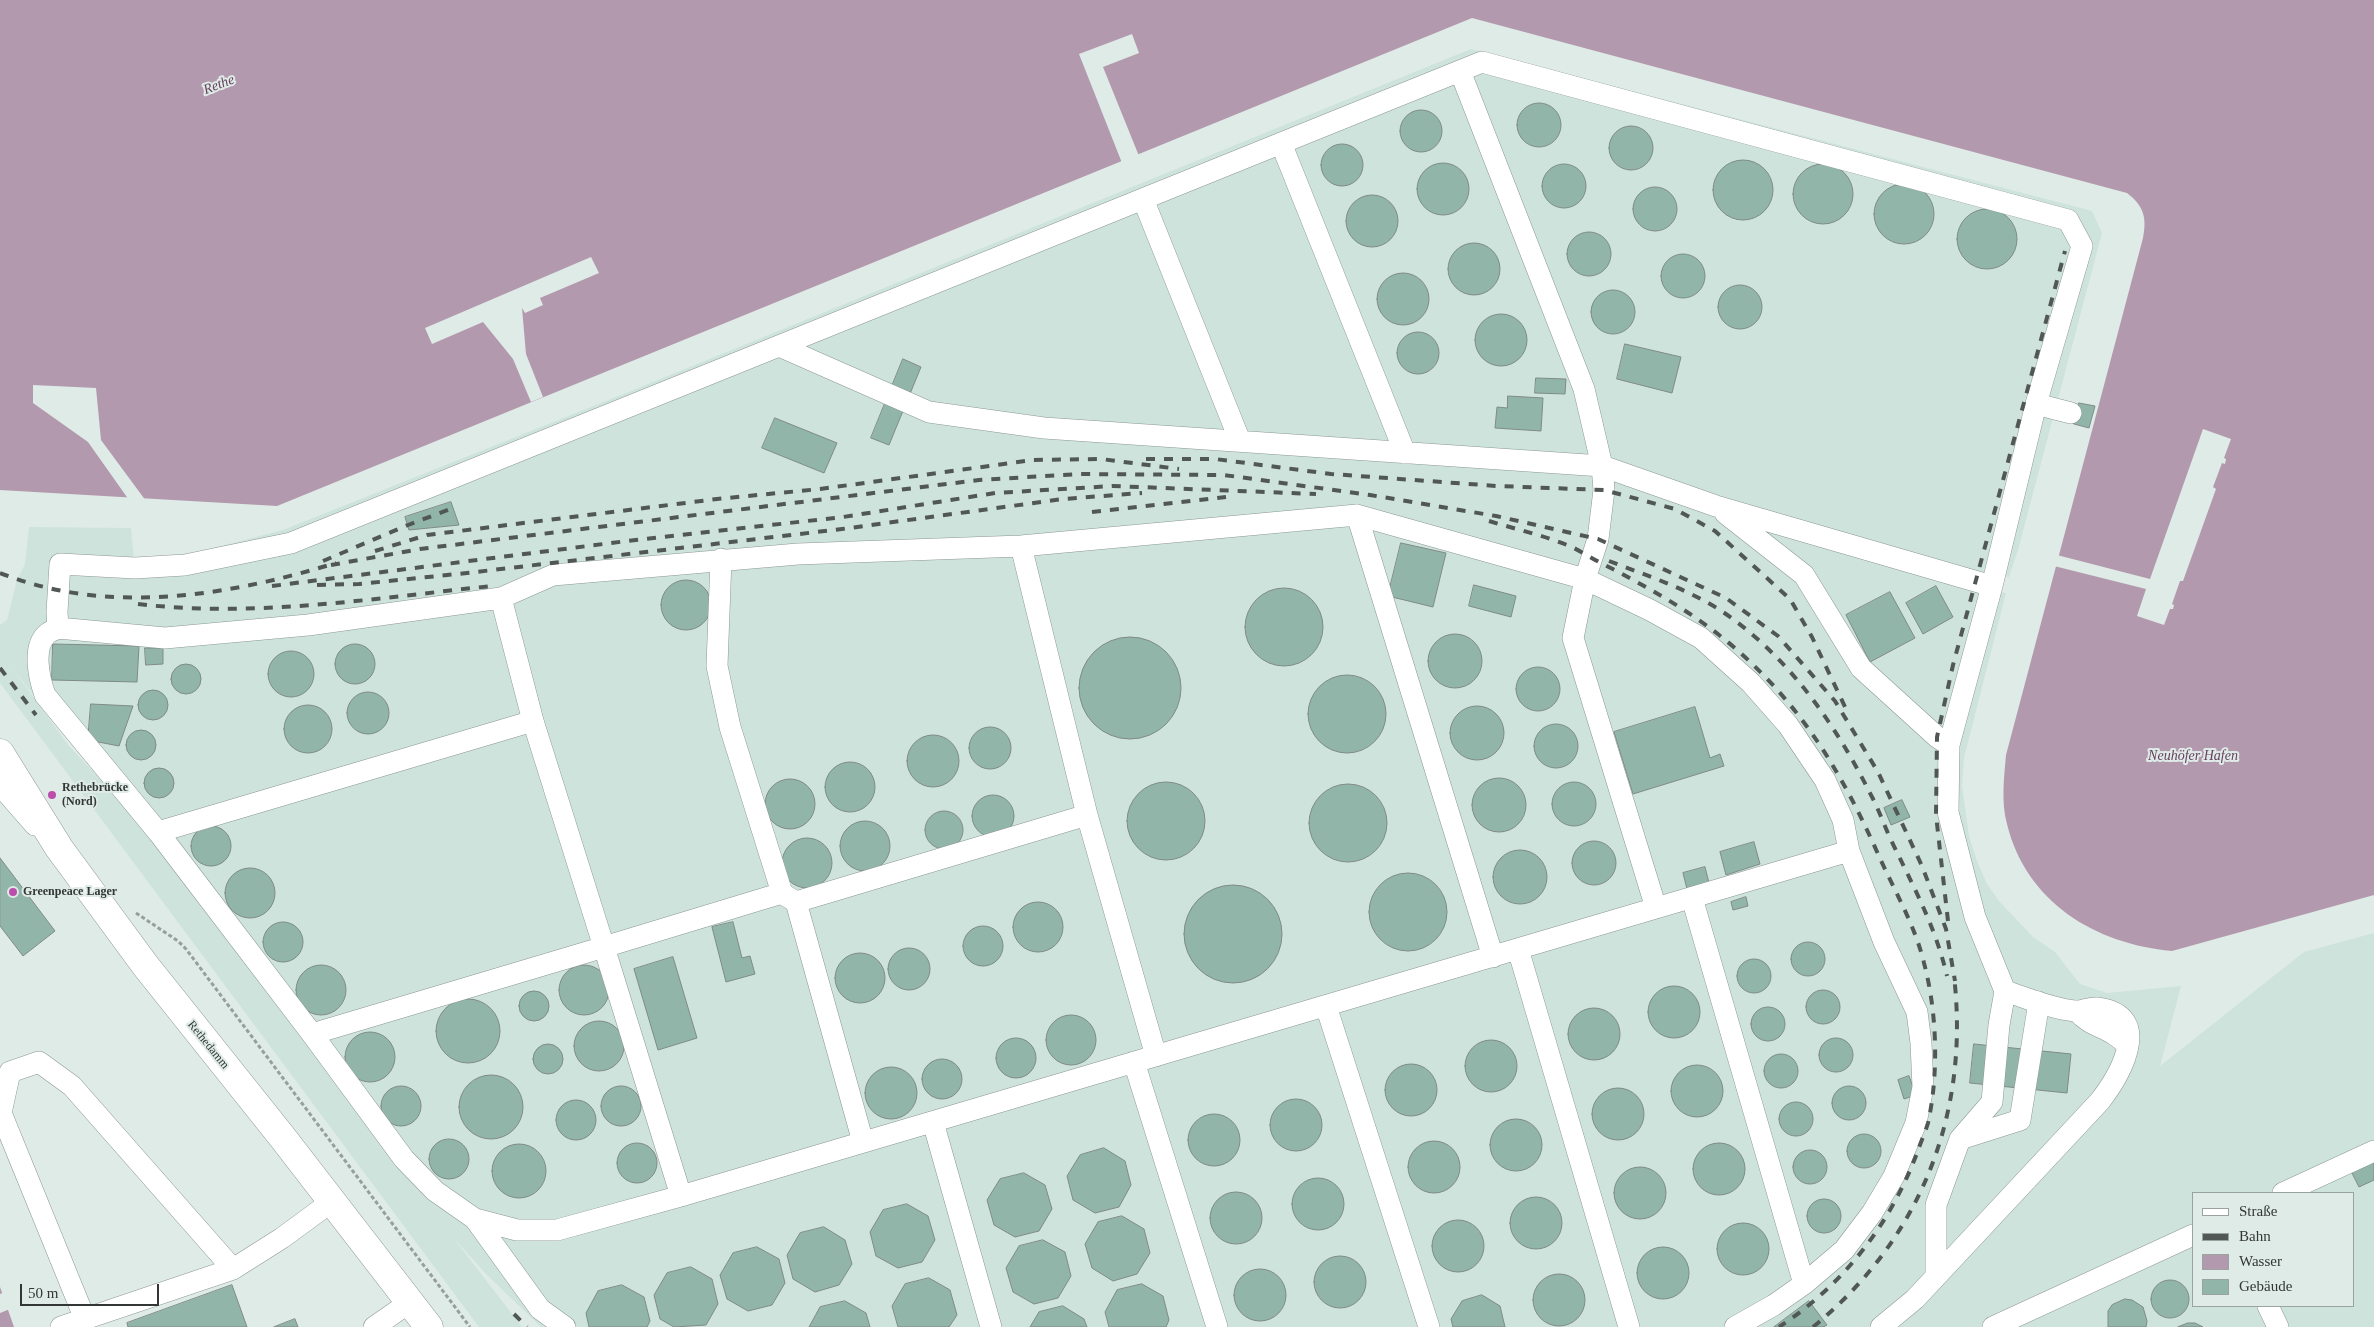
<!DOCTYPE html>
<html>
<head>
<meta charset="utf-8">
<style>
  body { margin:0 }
  #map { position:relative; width:2374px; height:1327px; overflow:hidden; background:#dfebe7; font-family:"Times New Roman",serif }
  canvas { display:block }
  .legend { position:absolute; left:2192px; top:1192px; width:162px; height:115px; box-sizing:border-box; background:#dfebe7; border:1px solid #9aa3a0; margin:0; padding:6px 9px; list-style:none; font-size:15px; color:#323735 }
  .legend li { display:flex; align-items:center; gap:10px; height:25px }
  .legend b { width:25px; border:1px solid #9aa3a0 }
  .scale { position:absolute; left:20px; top:1284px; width:139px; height:22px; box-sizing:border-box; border:2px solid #323735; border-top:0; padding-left:6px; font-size:15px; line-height:18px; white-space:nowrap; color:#323735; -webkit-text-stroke:4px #dfebe7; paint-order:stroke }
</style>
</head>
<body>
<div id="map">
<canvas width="2374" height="1327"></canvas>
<ul class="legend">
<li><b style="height:6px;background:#fff"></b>Straße</li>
<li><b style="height:6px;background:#515755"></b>Bahn</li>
<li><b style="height:14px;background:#b399ad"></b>Wasser</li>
<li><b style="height:14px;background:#92b5aa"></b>Gebäude</li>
</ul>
<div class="scale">50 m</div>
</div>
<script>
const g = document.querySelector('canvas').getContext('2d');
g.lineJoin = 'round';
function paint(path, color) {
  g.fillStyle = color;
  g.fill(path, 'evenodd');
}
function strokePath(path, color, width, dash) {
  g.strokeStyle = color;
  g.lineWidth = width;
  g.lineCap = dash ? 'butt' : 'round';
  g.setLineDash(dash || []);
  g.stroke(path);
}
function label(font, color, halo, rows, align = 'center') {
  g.font = font + ' "Times New Roman",serif';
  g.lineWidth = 4;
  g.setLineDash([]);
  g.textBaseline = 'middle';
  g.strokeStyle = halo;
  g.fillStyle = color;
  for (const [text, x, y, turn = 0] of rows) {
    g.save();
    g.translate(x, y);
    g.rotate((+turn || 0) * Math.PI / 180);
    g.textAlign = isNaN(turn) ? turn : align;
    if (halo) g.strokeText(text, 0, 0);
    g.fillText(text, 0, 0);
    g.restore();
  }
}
const built = new Path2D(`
  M1471 49 2092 211 2102 233 2018 550 2009 577 2004 576 1999 592 2006 593 1964 758 1962 786 1969 836 1977 861 1987 884 1999 901 2033 937 2055 952 2080 984 2107 993 2181 986 2160 1066 2304 952 2374 933V1327H541L485 1273 452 1236 522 1327H479L0 683V625L7 620 17 580 25 564 29 527 131 528 134 562 187 555 283 530 626 393ZM9 664 69 741 152 834 69 746ZM2193 1193H2353V1306H2193Z`);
const water = new Path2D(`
  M0 0H2374V895L2172 951C2095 944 2026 902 2007 824 2001 802 2004 778 2006 755L2143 238C2147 218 2144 206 2127 193L1472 18 277 506 0 490Z
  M0 1287 14 1327H0Z`);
const pier = new Path2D(`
  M1132 34 1139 53 1103 67 1139 156 1122 163 1079 54Z
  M591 257 599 273 540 298 543 305 525 313 522 308 526 354 543 397 531 402 513 359 483 322 432 344 425 328Z
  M33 385 96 388 101 440 146 501 129 500 88 442 33 403Z
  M2203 429 2231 439 2224 458 2226 459 2225 464 2222 463 2213 487 2216 489 2183 581H2180L2172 604 2174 605 2173 609H2170L2164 625 2137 616 2146 589 2054 566 2057 555 2150 579Z
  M5 1292 10 1309 0 1313V1294Z`);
const building = new Path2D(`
  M1517 125a22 22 0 1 1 44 0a22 22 0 1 1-44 0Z
  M1400 131a21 21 0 1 1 42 0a21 21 0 1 1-42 0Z
  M1609 148a22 22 0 1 1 44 0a22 22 0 1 1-44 0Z
  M1321 165a21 21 0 1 1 42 0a21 21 0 1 1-42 0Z
  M1713 190a30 30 0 1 1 60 0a30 30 0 1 1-60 0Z
  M1417 189a26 26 0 1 1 52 0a26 26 0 1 1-52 0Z
  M1793 194a30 30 0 1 1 60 0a30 30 0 1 1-60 0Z
  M1542 186a22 22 0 1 1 44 0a22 22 0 1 1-44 0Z
  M1874 214a30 30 0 1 1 60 0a30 30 0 1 1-60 0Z
  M1633 209a22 22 0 1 1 44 0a22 22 0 1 1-44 0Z
  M1346 221a26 26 0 1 1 52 0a26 26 0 1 1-52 0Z
  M1957 239a30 30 0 1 1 60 0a30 30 0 1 1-60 0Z
  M1567 254a22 22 0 1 1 44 0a22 22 0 1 1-44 0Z
  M1448 269a26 26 0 1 1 52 0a26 26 0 1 1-52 0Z
  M1661 276a22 22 0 1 1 44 0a22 22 0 1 1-44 0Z
  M1377 299a26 26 0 1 1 52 0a26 26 0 1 1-52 0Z
  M1718 307a22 22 0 1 1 44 0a22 22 0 1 1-44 0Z
  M1591 312a22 22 0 1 1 44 0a22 22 0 1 1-44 0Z
  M1475 340a26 26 0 1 1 52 0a26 26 0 1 1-52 0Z
  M1397 353a21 21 0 1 1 42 0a21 21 0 1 1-42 0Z
  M1625 344 1681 357 1672 393 1617 379Z
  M903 359 921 367 889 445 871 438Z
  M1536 378 1566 379 1565 394 1535 393Z
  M1508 396 1543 398 1541 431 1495 428 1497 407 1507 408Z
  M2079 403 2095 406 2089 428 2074 424Z
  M775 418 837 443 824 473 762 448Z
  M451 502 459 525 409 530 405 517Z
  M1401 543 1446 553 1433 607 1388 596Z
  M661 605a25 25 0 1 1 50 0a25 25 0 1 1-50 0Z
  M1474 585 1516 596 1511 617 1469 606Z
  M1936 586 1953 617 1923 634 1906 603Z
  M1245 627a39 39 0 1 1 78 0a39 39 0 1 1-78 0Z
  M1890 592 1915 638 1870 662 1846 615Z
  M1428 661a27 27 0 1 1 54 0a27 27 0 1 1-54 0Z
  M1079 688a51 51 0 1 1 102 0a51 51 0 1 1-102 0Z
  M53 644 139 646 137 682 52 680Z
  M335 664a20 20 0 1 1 40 0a20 20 0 1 1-40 0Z
  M145 648H163V664L146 665Z
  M268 674a23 23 0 1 1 46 0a23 23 0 1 1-46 0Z
  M171 679a15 15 0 1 1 30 0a15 15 0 1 1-30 0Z
  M1516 689a22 22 0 1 1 44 0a22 22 0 1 1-44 0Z
  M1308 714a39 39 0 1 1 78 0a39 39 0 1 1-78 0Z
  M138 705a15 15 0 1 1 30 0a15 15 0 1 1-30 0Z
  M347 713a21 21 0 1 1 42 0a21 21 0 1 1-42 0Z
  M91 704 133 706 119 746 88 740Z
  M284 729a24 24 0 1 1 48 0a24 24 0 1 1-48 0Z
  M1450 733a27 27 0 1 1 54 0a27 27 0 1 1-54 0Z
  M1695 707 1710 758 1720 754 1724 766 1633 794 1614 732Z
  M1534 746a22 22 0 1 1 44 0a22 22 0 1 1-44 0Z
  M969 748a21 21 0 1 1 42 0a21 21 0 1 1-42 0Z
  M126 745a15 15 0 1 1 30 0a15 15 0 1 1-30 0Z
  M907 761a26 26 0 1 1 52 0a26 26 0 1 1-52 0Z
  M825 787a25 25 0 1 1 50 0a25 25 0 1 1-50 0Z
  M144 783a15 15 0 1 1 30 0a15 15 0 1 1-30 0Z
  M1472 805a27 27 0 1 1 54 0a27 27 0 1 1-54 0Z
  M765 804a25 25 0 1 1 50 0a25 25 0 1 1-50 0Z
  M1127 821a39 39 0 1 1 78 0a39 39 0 1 1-78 0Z
  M1552 804a22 22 0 1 1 44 0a22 22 0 1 1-44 0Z
  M1309 823a39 39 0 1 1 78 0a39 39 0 1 1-78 0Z
  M972 816a21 21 0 1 1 42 0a21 21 0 1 1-42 0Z
  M1902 800 1910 817 1891 825 1884 808Z
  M925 830a19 19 0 1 1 38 0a19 19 0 1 1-38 0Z
  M840 846a25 25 0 1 1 50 0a25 25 0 1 1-50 0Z
  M191 846a20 20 0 1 1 40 0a20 20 0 1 1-40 0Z
  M782 863a25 25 0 1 1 50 0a25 25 0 1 1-50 0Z
  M1572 863a22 22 0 1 1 44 0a22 22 0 1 1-44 0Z
  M1754 842 1760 864 1726 875 1720 852Z
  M1493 877a27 27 0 1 1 54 0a27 27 0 1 1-54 0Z
  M0 858 55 931 23 956 0 926Z
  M1705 867 1709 883 1687 889 1683 873Z
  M225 893a25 25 0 1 1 50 0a25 25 0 1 1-50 0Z
  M1369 912a39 39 0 1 1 78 0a39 39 0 1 1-78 0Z
  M1184 934a49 49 0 1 1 98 0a49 49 0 1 1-98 0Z
  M1746 897 1748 906 1733 910 1731 902Z
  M1013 927a25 25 0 1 1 50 0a25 25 0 1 1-50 0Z
  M263 942a20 20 0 1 1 40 0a20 20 0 1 1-40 0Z
  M733 922 742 958 750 956 755 974 726 982 712 927Z
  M963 946a20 20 0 1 1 40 0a20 20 0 1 1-40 0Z
  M1791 959a17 17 0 1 1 34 0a17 17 0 1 1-34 0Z
  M888 969a21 21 0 1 1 42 0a21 21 0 1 1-42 0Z
  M835 978a25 25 0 1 1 50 0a25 25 0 1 1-50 0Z
  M673 957 697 1038 658 1050 634 969Z
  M1737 976a17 17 0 1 1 34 0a17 17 0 1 1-34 0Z
  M296 990a25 25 0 1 1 50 0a25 25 0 1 1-50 0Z
  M559 990a25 25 0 1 1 50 0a25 25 0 1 1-50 0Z
  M1648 1012a26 26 0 1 1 52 0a26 26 0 1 1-52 0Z
  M1806 1007a17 17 0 1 1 34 0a17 17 0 1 1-34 0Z
  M519 1006a15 15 0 1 1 30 0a15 15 0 1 1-30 0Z
  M436 1031a32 32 0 1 1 64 0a32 32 0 1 1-64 0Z
  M1751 1024a17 17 0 1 1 34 0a17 17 0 1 1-34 0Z
  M1568 1034a26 26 0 1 1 52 0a26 26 0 1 1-52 0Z
  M1046 1040a25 25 0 1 1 50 0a25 25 0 1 1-50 0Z
  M574 1046a25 25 0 1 1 50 0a25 25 0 1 1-50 0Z
  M345 1057a25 25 0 1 1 50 0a25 25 0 1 1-50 0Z
  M1819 1055a17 17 0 1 1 34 0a17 17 0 1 1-34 0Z
  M996 1058a20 20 0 1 1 40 0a20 20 0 1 1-40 0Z
  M1465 1066a26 26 0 1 1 52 0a26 26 0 1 1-52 0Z
  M533 1059a15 15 0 1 1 30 0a15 15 0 1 1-30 0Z
  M1974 1044 2071 1054 2067 1093 1970 1083Z
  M1764 1071a17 17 0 1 1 34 0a17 17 0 1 1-34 0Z
  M922 1079a20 20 0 1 1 40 0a20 20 0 1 1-40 0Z
  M1385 1090a26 26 0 1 1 52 0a26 26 0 1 1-52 0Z
  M1671 1091a26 26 0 1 1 52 0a26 26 0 1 1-52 0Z
  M865 1093a26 26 0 1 1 52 0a26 26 0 1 1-52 0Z
  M459 1107a32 32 0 1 1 64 0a32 32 0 1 1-64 0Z
  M1909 1076 1916 1095 1904 1099 1898 1080Z
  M1832 1103a17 17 0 1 1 34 0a17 17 0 1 1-34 0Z
  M381 1106a20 20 0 1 1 40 0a20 20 0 1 1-40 0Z
  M601 1106a20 20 0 1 1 40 0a20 20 0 1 1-40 0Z
  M1592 1114a26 26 0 1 1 52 0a26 26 0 1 1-52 0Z
  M1270 1125a26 26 0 1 1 52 0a26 26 0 1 1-52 0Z
  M556 1120a20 20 0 1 1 40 0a20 20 0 1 1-40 0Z
  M1779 1119a17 17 0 1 1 34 0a17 17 0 1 1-34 0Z
  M1188 1140a26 26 0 1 1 52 0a26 26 0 1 1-52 0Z
  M1490 1145a26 26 0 1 1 52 0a26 26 0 1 1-52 0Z
  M1847 1151a17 17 0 1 1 34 0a17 17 0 1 1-34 0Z
  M429 1159a20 20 0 1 1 40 0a20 20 0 1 1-40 0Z
  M1408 1167a26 26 0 1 1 52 0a26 26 0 1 1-52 0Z
  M1693 1169a26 26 0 1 1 52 0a26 26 0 1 1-52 0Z
  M617 1163a20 20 0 1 1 40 0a20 20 0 1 1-40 0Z
  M492 1171a27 27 0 1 1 54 0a27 27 0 1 1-54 0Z
  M1104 1148 1125 1161 1131 1185 1119 1207 1095 1213 1073 1200 1067 1176 1080 1155Z
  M1793 1167a17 17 0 1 1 34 0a17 17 0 1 1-34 0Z
  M2374 1161V1180L2359 1187 2351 1171Z
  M1614 1193a26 26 0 1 1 52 0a26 26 0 1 1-52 0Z
  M1024 1173 1045 1185 1052 1209 1039 1231 1015 1237 994 1225 987 1200 1000 1179Z
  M1292 1204a26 26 0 1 1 52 0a26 26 0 1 1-52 0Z
  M1210 1218a26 26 0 1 1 52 0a26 26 0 1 1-52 0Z
  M1510 1223a26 26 0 1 1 52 0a26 26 0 1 1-52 0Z
  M1807 1216a17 17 0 1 1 34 0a17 17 0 1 1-34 0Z
  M907 1204 928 1216 935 1240 922 1262 898 1268 876 1256 870 1232 883 1210Z
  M1122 1216 1144 1229 1150 1253 1137 1274 1113 1281 1092 1268 1085 1244 1098 1222Z
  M1432 1246a26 26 0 1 1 52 0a26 26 0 1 1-52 0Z
  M1717 1249a26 26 0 1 1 52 0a26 26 0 1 1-52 0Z
  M824 1227 845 1240 852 1264 839 1285 815 1292 793 1279 787 1255 800 1233Z
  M1043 1240 1065 1252 1071 1276 1058 1298 1034 1304 1013 1292 1006 1268 1019 1246Z
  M757 1247 779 1259 785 1283 772 1305 748 1311 727 1299 720 1275 733 1253Z
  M1637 1273a26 26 0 1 1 52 0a26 26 0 1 1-52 0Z
  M1314 1282a26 26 0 1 1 52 0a26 26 0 1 1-52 0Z
  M691 1267 712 1279 718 1304 706 1325 674 1327 660 1319 654 1295 667 1273Z
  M1234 1295a26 26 0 1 1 52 0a26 26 0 1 1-52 0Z
  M1533 1300a26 26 0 1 1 52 0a26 26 0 1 1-52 0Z
  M929 1278 950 1290 957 1315 949 1327H898L892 1306 905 1284Z
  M2151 1299a19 19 0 1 1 38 0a19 19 0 1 1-38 0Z
  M1142 1284 1163 1296 1169 1320 1166 1327H1109L1105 1312 1117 1290Z
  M232 1285 247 1327H128L127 1323Z
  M622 1285 644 1297 650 1321 647 1327H589L586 1313 598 1291Z
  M1482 1295 1500 1306 1505 1327H1453L1451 1319 1462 1301Z
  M2125 1299 2132 1300 2143 1307 2147 1321 2146 1327H2108V1311L2112 1305Z
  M845 1301 866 1313 870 1327H809L820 1307Z
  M1809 1301 1827 1325 1823 1327H1774Z
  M1063 1306 1084 1319 1087 1327H1030L1039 1312Z
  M295 1319 298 1327H274Z
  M2188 1323H2195L2203 1327H2178Z`);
const path = new Path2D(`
  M136 913 178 941 186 949 470 1327`);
const minor = new Path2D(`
  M1460 71 1584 389 1602 466 1604 490 1598 539 1585 579 1573 638 1656 908
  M1281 143 1405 453
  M1143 199 1240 441
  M779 346 929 412 1044 428 1602 466 1716 506 1992 586
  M2036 404 2071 413
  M1725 513 1804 575 1861 668 1937 737 1949 745
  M1357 515 1493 957
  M1021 546 1087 815 1156 1056
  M58 628 165 638 308 625 501 598 553 575 798 554 1021 546 1357 515 1585 579 1650 610 1701 638 1751 683 1788 725 1825 780 1843 820 1849 851 1884 942 1917 1012 1921 1043 1923 1087 1916 1123 1894 1176 1872 1213 1844 1250 1804 1284 1774 1305 1735 1327
  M0 785 35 825
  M158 832 533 721 501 598
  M1849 851 681 1196 557 1230H517L475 1219 435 1191 404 1159 312 1034 158 832 45 695C39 678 32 647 47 634 50 631 55 630 58 628L57 612 60 564 135 568 185 565 291 543 1482 62 2068 220 2082 246 2036 404 1992 586 1949 745 1948 812 1975 917 2005 991 1999 1025 1992 1102 1960 1139 1936 1205V1276
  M783 894 796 902 863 1142
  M1692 898 1804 1284
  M796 902 1087 815
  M1518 949 1629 1327
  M1326 1006 1429 1327
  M2077 1011C2092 1029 2110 1026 2128 1046
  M312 1034 604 947 533 721
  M1134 1062 1217 1327
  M933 1122 991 1327
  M1960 1139 2020 1120 2039 1002
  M2283 1193 2374 1151
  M681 1196 604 947 782 893 730 727 717 666 721 559
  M475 1219 540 1309 565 1327
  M2268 1306 2278 1327
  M85 1319 1 1113 10 1072 39 1062 72 1086 233 1269
  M61 1327 233 1269 282 1238 331 1202
  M374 1327 410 1302
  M1881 1327 1915 1299 2100 1101C2120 1075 2155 1015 2097 1008 2090 1007 2082 1012 2075 1011 2052 1009 2027 998 2005 991
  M1993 1327 2193 1235`);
const major = new Path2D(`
  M0 753 59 848 145 965 283 1138 429 1327`);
const rail = new Path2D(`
  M1146 459H1215L1331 474 1497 486 1604 490 1675 509 1715 531 1790 599 1812 637 1846 709
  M1092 512 1226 497
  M1489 521C1515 529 1542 535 1567 545 1580 550 1592 559 1605 565 1651 589 1696 614 1736 649 1803 708 1842 773 1878 854 1894 890 1915 925 1924 963 1937 1012 1939 1073 1928 1123 1925 1133 1920 1144 1917 1153 1890 1225 1843 1285 1779 1327
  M375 551 427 535 717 499 820 489 1033 460 1101 459 1179 469
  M323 561 408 525 453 508
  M1609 561C1648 576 1688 589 1723 612 1789 657 1836 725 1871 795 1879 810 1884 825 1891 840 1913 886 1935 925 1947 976
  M331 565 420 549 979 480 1079 474 1224 475 1370 495 1496 516 1598 539 1726 598 1778 636 1835 701 1878 772 1922 866 1946 929 1955 981
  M0 573C109 616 227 596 336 563
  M317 585 359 584 467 573 842 529 1063 499 1142 493
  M272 586 627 541 843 517 995 493 1113 486 1316 494
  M138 604C256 618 375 598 492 586
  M0 668 36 715
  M1948 921 1936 815 1937 737 1953 665 2065 251
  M514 1314 527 1327
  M1813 1327C1921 1239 1970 1113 1954 976`);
const markers = [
  [52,795,5,"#bd4daa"],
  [13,892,5,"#bd4daa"]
];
const poiNames = [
  ["Rethebrücke",62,788],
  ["(Nord)",62,802],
  ["Greenpeace Lager",23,892]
];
const streetNames = [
  ["Rethedamm",208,1045,51]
];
const waterNames = [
  ["Rethe",219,85,-21],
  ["Neuhöfer Hafen",2193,756]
];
paint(built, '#cee3dc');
paint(water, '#b399ad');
paint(pier, '#dfebe7');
paint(building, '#92b5aa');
strokePath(building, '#808b87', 1);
strokePath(minor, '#8c9894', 22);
strokePath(major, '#8c9894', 29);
strokePath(path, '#969f9c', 3, [4, 2.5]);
strokePath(minor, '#fff', 21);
strokePath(major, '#fff', 28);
strokePath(rail, '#515755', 4, [9, 9]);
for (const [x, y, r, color] of markers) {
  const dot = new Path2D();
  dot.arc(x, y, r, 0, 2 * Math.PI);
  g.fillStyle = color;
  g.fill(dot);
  strokePath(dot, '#dfebe7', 2);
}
label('bold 12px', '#323735', '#dfebe7', poiNames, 'left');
label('12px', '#323735', '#dfebe7', streetNames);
label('italic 14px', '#68405f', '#dfebe7', waterNames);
</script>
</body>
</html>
